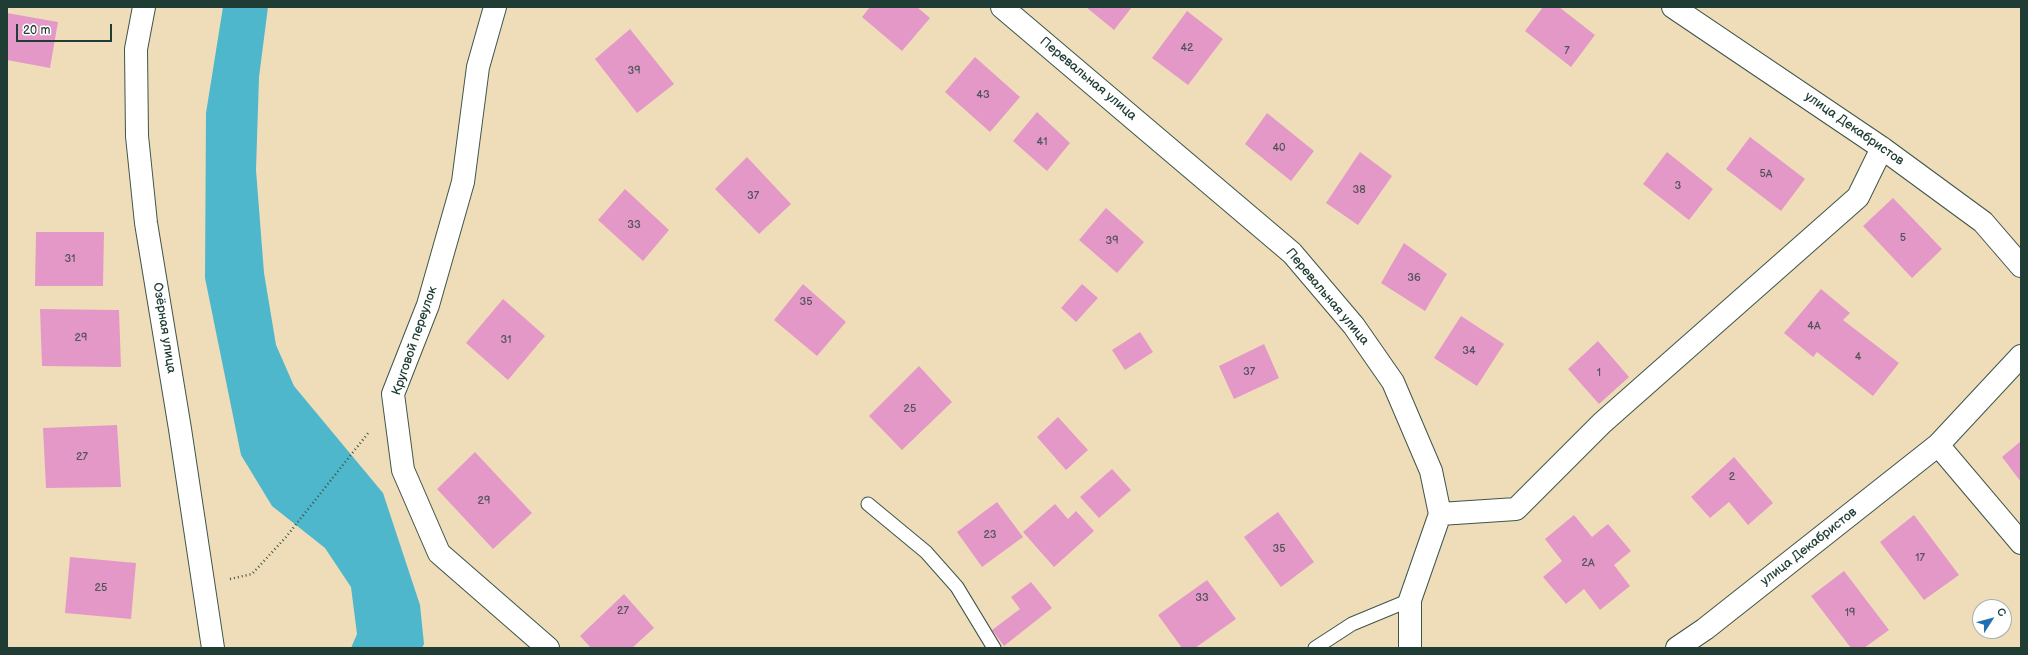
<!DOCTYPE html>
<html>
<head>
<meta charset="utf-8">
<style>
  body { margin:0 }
  #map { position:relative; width:2028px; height:655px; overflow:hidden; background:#efddba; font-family:"Balsamiq Sans",sans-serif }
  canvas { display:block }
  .frame { position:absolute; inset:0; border:8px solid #1f3d34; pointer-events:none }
  .north { position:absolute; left:1972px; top:599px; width:40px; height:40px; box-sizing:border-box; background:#fff; border:1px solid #a5b1ae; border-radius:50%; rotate:54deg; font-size:11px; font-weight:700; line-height:16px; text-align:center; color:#1f3d34 }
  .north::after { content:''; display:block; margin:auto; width:14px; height:18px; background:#1f6fb2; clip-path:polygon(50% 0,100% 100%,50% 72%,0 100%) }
  .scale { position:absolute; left:16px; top:24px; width:96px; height:18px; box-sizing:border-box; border:2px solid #1f3d34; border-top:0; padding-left:5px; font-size:12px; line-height:14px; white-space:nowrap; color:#1f3d34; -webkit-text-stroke:3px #fff; paint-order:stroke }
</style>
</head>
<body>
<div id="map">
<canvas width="2028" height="655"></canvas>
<div class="frame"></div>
<div class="north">С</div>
<div class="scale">20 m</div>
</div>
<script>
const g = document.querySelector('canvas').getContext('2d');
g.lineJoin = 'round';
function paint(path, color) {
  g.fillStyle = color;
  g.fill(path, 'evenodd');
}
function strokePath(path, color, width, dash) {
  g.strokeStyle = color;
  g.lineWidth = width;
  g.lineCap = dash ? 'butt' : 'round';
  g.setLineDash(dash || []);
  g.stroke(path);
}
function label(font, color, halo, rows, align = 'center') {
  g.font = font + ' "Balsamiq Sans",sans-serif';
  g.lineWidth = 4;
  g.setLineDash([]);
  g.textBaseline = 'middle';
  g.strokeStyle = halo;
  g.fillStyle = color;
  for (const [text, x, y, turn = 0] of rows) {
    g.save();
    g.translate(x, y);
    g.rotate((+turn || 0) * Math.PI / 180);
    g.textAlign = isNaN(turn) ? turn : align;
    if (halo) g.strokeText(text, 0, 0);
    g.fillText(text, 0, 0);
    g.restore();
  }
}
const water = new Path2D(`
  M223 7H268L259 77 256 170 264 273 276 345 294 386 383 493 420 605 424 644 422 648H351L357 634 351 587 325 548 272 506 241 455 205 278 206 113Z`);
const building = new Path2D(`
  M870 7H917L930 18 902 51 862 17Z
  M1086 7H1132L1114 30Z
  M1543 7H1559L1595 35 1571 67 1525 31Z
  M1187 11 1223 39 1188 85 1152 58Z
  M7 13 58 22 50 68 7 60Z
  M630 29 674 84 637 113 595 59Z
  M975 57 1020 97 990 132 945 92Z
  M1037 112 1070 143 1047 171 1013 141Z
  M1267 113 1314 151 1291 181 1245 144Z
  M1750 137 1805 179 1781 211 1726 169Z
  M1360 152 1392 176 1358 225 1326 203Z
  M1667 152 1713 189 1689 220 1643 184Z
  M747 157 791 204 759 234 715 189Z
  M625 189 669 230 643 261 598 220Z
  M1893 198 1942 249 1912 278 1863 226Z
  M1106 208 1144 242 1117 273 1079 240Z
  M36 232H104L103 286H35Z
  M1404 243 1447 274 1425 311 1381 283Z
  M803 284 846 322 817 356 774 320Z
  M1082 284 1098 298 1076 322 1061 308Z
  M1821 289 1850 313 1843 320 1899 363 1873 396 1817 352 1813 357 1784 333Z
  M503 299 545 336 508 380 466 343Z
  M40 309 119 310 121 367 42 366Z
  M1461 316 1504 344 1477 386 1434 358Z
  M1140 332 1153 352 1125 370 1112 350Z
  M1598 341 1629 377 1599 404 1568 369Z
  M1264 344 1279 378 1234 399 1219 366Z
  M919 366 952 402 902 450 869 416Z
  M1058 417 1088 450 1066 470 1037 437Z
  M117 425 121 487 46 488 43 428Z
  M2021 441V482L2002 457Z
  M475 452 532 513 493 549 437 489Z
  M1734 457 1773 503 1748 525 1729 502 1710 518 1691 497Z
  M1112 469 1131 490 1099 518 1080 497Z
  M997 502 1023 537 982 567 957 532Z
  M1055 504 1068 519 1076 511 1094 531 1054 567 1023 532Z
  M1278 512 1314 562 1281 587 1244 537Z
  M1574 515 1592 537 1608 524 1631 551 1614 565 1630 586 1600 610 1584 589 1566 604 1543 577 1562 561 1545 539Z
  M1914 515 1959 575 1924 600 1880 542Z
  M70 557 136 563 131 619 65 613Z
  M1844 571 1889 630 1864 648H1851L1811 596Z
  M1207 580 1236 619 1195 648H1182L1158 615Z
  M1031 582 1052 608 1004 646 992 630 1020 609 1011 597Z
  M624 594 654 628 632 648H591L580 636Z`);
const path = new Path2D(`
  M230 579 252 574 286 537 369 432`);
const service = new Path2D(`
  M868 504 926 552 957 587 994 648
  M1315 648 1352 624 1410 600`);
const minor = new Path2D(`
  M144 7 136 49 137 136 146 223 180 429 213 648
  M495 7 478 67 463 182 428 305 393 394 403 470 439 553 548 648
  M1002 7 1292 253 1354 326 1393 382 1431 471 1440 514 1410 600V648
  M1673 7 1882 148 1983 222 2021 266
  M1938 445 2021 543
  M1440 514 1516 509 1602 423 1858 197 1882 148
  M1677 648 1705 629 1938 445 2021 356`);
const numberNames = [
  ["42",1187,48],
  ["7",1567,51],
  ["39",634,71],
  ["43",983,95],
  ["41",1042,142],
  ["40",1279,148],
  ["5А",1766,174],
  ["3",1678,186],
  ["38",1359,190],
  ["37",753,196],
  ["33",634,225],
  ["5",1903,238],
  ["39",1112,241],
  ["31",70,259],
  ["36",1414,278],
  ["35",806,302],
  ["4А",1814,326],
  ["29",81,338],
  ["31",506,340],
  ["34",1469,351],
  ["4",1858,357],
  ["37",1249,372],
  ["1",1599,373],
  ["25",910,409],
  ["27",82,457],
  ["2",1732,477],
  ["29",484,501],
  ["23",990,535],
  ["35",1279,549],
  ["17",1920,558],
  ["2А",1588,563],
  ["25",101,588],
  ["33",1202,598],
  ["27",623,611],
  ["19",1850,613]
];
const streetNames = [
  ["Перевальная улица",1088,79,40],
  ["улица Декабристов",1854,129,35],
  ["Перевальная улица",1327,297,50],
  ["Озёрная улица",164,328,81],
  ["Круговой переулок",415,341,-71],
  ["улица Декабристов",1809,547,-38]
];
paint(water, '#4eb7cc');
paint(building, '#e498c8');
strokePath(service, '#3e5548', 15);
strokePath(minor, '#3e5548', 24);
strokePath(path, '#3e5548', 2.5, [1, 3]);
strokePath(service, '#fff', 13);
strokePath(minor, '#fff', 22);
label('11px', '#505459', null, numberNames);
label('13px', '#1f3d34', '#fff', streetNames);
</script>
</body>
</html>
